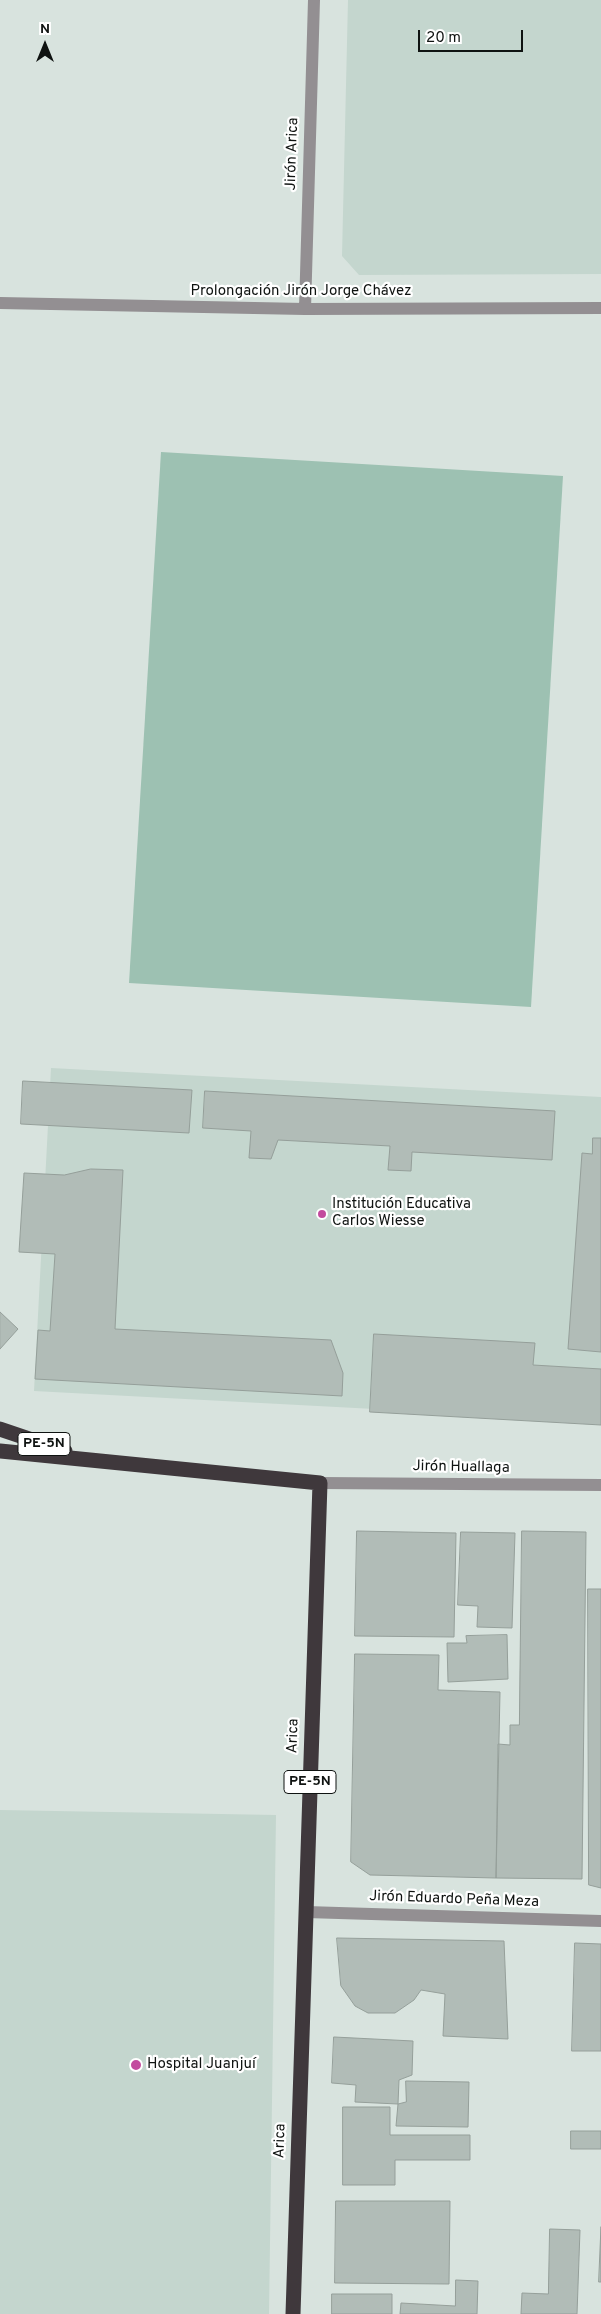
<!DOCTYPE html>
<html>
<head>
<meta charset="utf-8">
<style>
  body { margin:0 }
  #map { position:relative; width:601px; height:2314px; overflow:hidden; background:#d8e3de; font-family:Overpass,sans-serif }
  canvas { display:block }
  .north { position:absolute; left:20px; top:20px; width:50px; height:50px; -webkit-text-stroke:4px #fff; paint-order:stroke; rotate:0deg; font-size:14px; font-weight:700; line-height:20px; text-align:center; color:#0f1311 }
  .north::after { content:''; display:block; margin:auto; width:18px; height:22px; background:#0f1311; clip-path:polygon(50% 0,100% 100%,50% 72%,0 100%) }
  .scale { position:absolute; left:418px; top:30px; width:105px; height:22px; box-sizing:border-box; border:2px solid #0f1311; border-top:0; padding-left:6px; font-size:15px; line-height:18px; white-space:nowrap; color:#0f1311; -webkit-text-stroke:4px #fff; paint-order:stroke }
</style>
</head>
<body>
<div id="map">
<canvas width="601" height="2314"></canvas>
<div class="north">N</div>
<div class="scale">20 m</div>
</div>
<script>
const g = document.querySelector('canvas').getContext('2d');
g.lineJoin = 'round';
function paint(path, color) {
  g.fillStyle = color;
  g.fill(path, 'evenodd');
}
function strokePath(path, color, width, dash) {
  g.strokeStyle = color;
  g.lineWidth = width;
  g.lineCap = dash ? 'butt' : 'round';
  g.setLineDash(dash || []);
  g.stroke(path);
}
function label(font, color, halo, rows, align = 'center') {
  g.font = font + ' Overpass,sans-serif';
  g.lineWidth = 4.5;
  g.setLineDash([]);
  g.textBaseline = 'middle';
  g.strokeStyle = halo;
  g.fillStyle = color;
  for (const [text, x, y, turn = 0] of rows) {
    g.save();
    g.translate(x, y);
    g.rotate((+turn || 0) * Math.PI / 180);
    g.textAlign = isNaN(turn) ? turn : align;
    if (halo) g.strokeText(text, 0, 0);
    g.fillText(text, 0, 0);
    g.restore();
  }
}
const built = new Path2D(`
  M348 0H601V274L359 275 342 256Z
  M51 1068 601 1097V1421L34 1391Z
  M0 1810 276 1815 269 2314H0Z`);
const green = new Path2D(`
  M161 452 563 476 531 1007 129 983Z`);
const building = new Path2D(`
  M23 1081 192 1090 189 1133 21 1124Z
  M205 1091 555 1111 552 1160 412 1152 411 1171 388 1170 390 1146 278 1140 271 1159 249 1158 251 1131 203 1128Z
  M593 1138H601V1352L568 1349 582 1153 592 1154Z
  M91 1169 123 1170 115 1329 331 1340 343 1373 342 1396 35 1379 38 1330 50 1331 55 1254 19 1252 24 1173 64 1175Z
  M0 1312 18 1329 0 1349Z
  M374 1334 535 1343 533 1365 601 1369V1425L370 1412Z
  M357 1531 456 1533 454 1637 355 1636Z
  M522 1531 586 1532 582 1879 496 1878 498 1744 510 1745V1725H519Z
  M461 1532 515 1533 512 1628 477 1627 478 1606 458 1605Z
  M588 1589H601V1888L589 1885Z
  M507 1635 508 1679 448 1682 447 1643H467L466 1636Z
  M355 1654 439 1655 438 1690 500 1692 496 1878 370 1875 351 1862Z
  M337 1938 504 1941 508 2039 443 2036 445 1994 421 1990 414 2000 395 2013H368L355 2006 341 1986Z
  M575 1943 601 1944V2051H572Z
  M334 2037 413 2041 412 2075 399 2080 398 2104 355 2102 356 2085 332 2083Z
  M406 2081 469 2082 468 2127 396 2126 398 2104 406 2102Z
  M343 2107H390V2135H470V2160H395V2185H343Z
  M571 2131H601V2149H571Z
  M336 2201H450L449 2284 335 2283Z
  M601 2227V2282H599Z
  M550 2229 580 2230 577 2314H521L522 2293 548 2294Z
  M456 2280 478 2281 477 2314H400L401 2303 455 2306Z
  M332 2294H392V2314H332Z`);
const street = new Path2D(`
  M0 303 305 309 601 308
  M305 309 314 0
  M320 1483 601 1485
  M306 1912 601 1921`);
const highway = new Path2D(`
  M0 1429 65 1451
  M0 1451 320 1483 293 2314`);
const markers = [
  [322,1214,5,"#c34a9e"],
  [136,2065,6,"#c34a9e"]
];
const shields = [
  [44,1444,52],
  [310,1782,52]
];
const shieldNames = [
  ["PE-5N",44,1444],
  ["PE-5N",310,1782]
];
const streetNames = [
  ["Jirón Arica",293,154,-88],
  ["Prolongación Jirón Jorge Chávez",301,292],
  ["Jirón Huallaga",461,1468,1],
  ["Arica",294,1736,-88],
  ["Jirón Eduardo Peña Meza",454,1900,2],
  ["Arica",281,2141,-88]
];
const poiNames = [
  ["Institución Educativa",332,1205],
  ["Carlos Wiesse",332,1222],
  ["Hospital Juanjuí",147,2065]
];
paint(built, '#c4d6ce');
paint(green, '#9dc1b2');
paint(building, '#b1bcb7');
strokePath(building, '#959f9a', 1);
strokePath(street, '#938f92', 12);
strokePath(highway, '#3f383c', 15);
for (const [x, y, r, color] of markers) {
  const dot = new Path2D();
  dot.arc(x, y, r, 0, 2 * Math.PI);
  g.fillStyle = color;
  g.fill(dot);
  strokePath(dot, '#fff', 2);
}
for (const [x, y, w] of shields) {
  const box = new Path2D();
  box.roundRect(x - w / 2, y - 11.5, w, 23, 4);
  g.fillStyle = '#fff';
  g.fill(box);
  strokePath(box, '#0f1311', 1);
}
label('bold 14px', '#0f1311', null, shieldNames);
label('15px', '#0f1311', '#fff', streetNames);
label('15px', '#0f1311', '#fff', poiNames, 'left');
</script>
</body>
</html>
